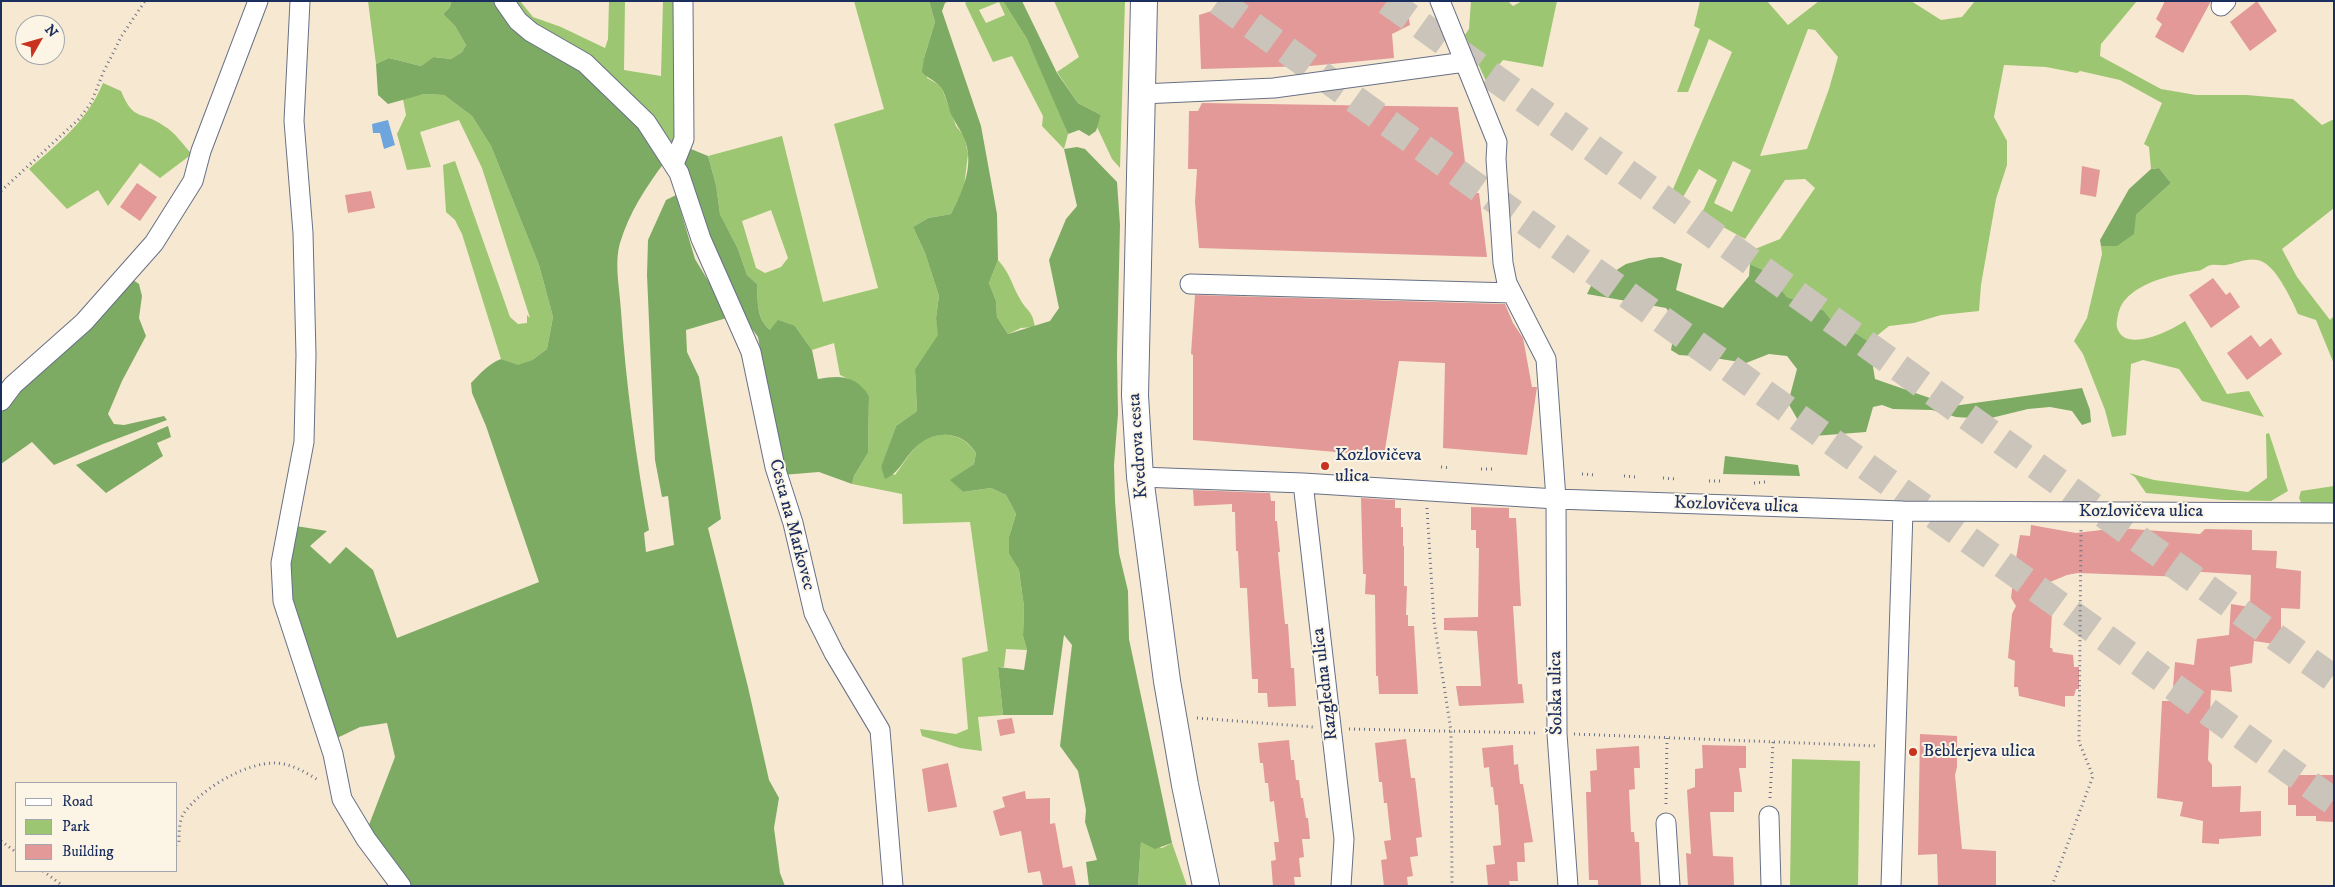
<!DOCTYPE html>
<html>
<head>
<meta charset="utf-8">
<style>
  body { margin:0 }
  #map { position:relative; width:2335px; height:887px; overflow:hidden; background:#f7e9d1; font-family:"IM FELL DW Pica",serif }
  canvas { display:block }
  .frame { position:absolute; inset:0; border:2px solid #1b2f5e; pointer-events:none }
  .legend { position:absolute; left:15px; top:782px; width:162px; height:90px; box-sizing:border-box; background:#fcf5e5; border:1px solid #a2a6af; margin:0; padding:6px 9px; list-style:none; font-size:15px; color:#1b2f5e }
  .legend li { display:flex; align-items:center; gap:10px; height:25px }
  .legend b { width:25px; border:1px solid #a2a6af }
  .north { position:absolute; left:15px; top:15px; width:50px; height:50px; box-sizing:border-box; background:#fcf5e5; border:1px solid #a2a6af; border-radius:50%; rotate:52deg; font-size:14px; font-weight:700; line-height:20px; text-align:center; color:#1b2f5e }
  .north::after { content:''; display:block; margin:auto; width:18px; height:22px; background:#c8321e; clip-path:polygon(50% 0,100% 100%,50% 72%,0 100%) }
</style>
</head>
<body>
<div id="map">
<canvas width="2335" height="887"></canvas>
<div class="frame"></div>
<ul class="legend">
<li><b style="height:6px;background:#fff"></b>Road</li>
<li><b style="height:14px;background:#9cc672"></b>Park</li>
<li><b style="height:14px;background:#e29997"></b>Building</li>
</ul>
<div class="north">N</div>
</div>
<script>
const g = document.querySelector('canvas').getContext('2d');
g.lineJoin = 'round';
function paint(path, color) {
  g.fillStyle = color;
  g.fill(path, 'evenodd');
}
function strokePath(path, color, width, dash) {
  g.strokeStyle = color;
  g.lineWidth = width;
  g.lineCap = dash ? 'butt' : 'round';
  g.setLineDash(dash || []);
  g.stroke(path);
}
function label(font, color, halo, rows, align = 'center') {
  g.font = font + ' "IM FELL DW Pica",serif';
  g.lineWidth = 4;
  g.setLineDash([]);
  g.textBaseline = 'middle';
  g.strokeStyle = halo;
  g.fillStyle = color;
  for (const [text, x, y, turn = 0] of rows) {
    g.save();
    g.translate(x, y);
    g.rotate((+turn || 0) * Math.PI / 180);
    g.textAlign = isNaN(turn) ? turn : align;
    if (halo) g.strokeText(text, 0, 0);
    g.fillText(text, 0, 0);
    g.restore();
  }
}
const green = new Path2D(`
  M368 1H451L450 7 443 14 455 26 466 45 462 52 451 59 435 57 421 66 389 58 376 64Z
  M509 1H520L533 17 561 27 605 48 608 39 609 1H625L624 70 661 76 663 1H680L681 122 674 142 670 143 523 20Z
  M854 1H929L935 22 924 58 927 78 941 86 956 126 964 136 968 154 964 187 951 214 928 218 913 227 925 253 939 296 936 318 939 335 915 369 917 411 896 426 881 468 895 475C901 467 907 457 914 449 932 429 961 430 976 453L974 464 951 480 963 492 991 488 1006 495 1016 514 1009 537V554L1019 570 1024 607 1023 636 1027 650 1006 649 1004 667H998L1003 715 978 717 982 751 960 748 922 736 920 729 956 734 968 729 962 658 988 651 970 522 903 524 902 494 852 484 854 476 868 453 869 396 857 383 840 375 834 343 812 350 795 326 771 331C756 318 758 302 757 284L747 275 738 249 720 214 716 185 708 156 782 136 823 302 878 288 834 124 884 109ZM771 210 788 258 781 267 765 273 756 268 742 221Z
  M968 1H1003L1027 39 1047 83 1068 134 1064 149 1042 126 1043 116 1012 56 993 62 965 3ZM999 2 1005 15 986 23 979 10Z
  M1054 1H1125L1120 168 1112 159 1097 127 1101 115 1078 103 1057 72 1079 57Z
  M1471 1H1508L1513 6 1522 1H1557L1543 67 1503 60 1486 81 1465 35 1469 29Z
  M1700 1H1767L1788 25 1819 1H1911L1941 20 1962 17 1975 1H2137L2101 44 2100 56 2161 89 2196 95H2247L2293 99 2322 125 2334 119V208L2282 249 2297 277 2330 320 2334 316V364L2316 320 2298 314C2292 300 2277 269 2263 262 2250 256 2239 263 2226 265 2221 266 2216 264 2211 265 2206 266 2202 271 2197 271 2175 274 2141 281 2125 300 2120 305 2118 314 2117 321 2116 326 2117 328 2119 332 2130 351 2172 330 2185 321L2227 394 2249 391 2264 417 2202 401 2179 369 2143 360 2131 364 2126 435 2112 437 2105 410 2083 354 2074 341 2087 318 2102 254 2101 246H2117L2136 215 2171 183 2159 168 2151 169 2149 147 2144 144 2162 103 2120 80 2080 71 2077 73 2046 67 2004 65 1994 117 2007 141V165L1996 199 1981 285 1979 311 1941 315 1914 323 1889 326 1869 342 1857 334 1833 322 1823 310 1787 297 1767 272 1750 264V251L1780 239 1815 188 1805 179 1785 180 1745 239 1701 215 1717 180 1699 169 1678 206 1667 203 1732 52 1709 39 1688 92H1677L1700 29 1694 26ZM1808 29 1815 30 1838 57 1829 89 1807 149 1760 156ZM1733 161 1751 170 1732 212 1714 203Z
  M103 83 121 91C134 123 142 110 164 126 175 132 183 145 192 154L160 178 140 163 108 206 98 190 67 209 29 169C59 142 87 122 103 83Z
  M424 94 444 95 472 116 491 146 539 265 553 317 547 349 532 360 518 366 501 359 462 234 455 220 446 212 443 165 455 161 510 317 518 324 527 323V315L530 318 482 168 459 120 420 132 431 167 407 170 397 134 406 115 403 99Z
  M998 260C1011 275 1011 283 1020 299 1027 312 1032 309 1035 327L1021 328 1008 334 997 317 996 301 989 283Z
  M2269 433 2288 491 2271 501 2224 500 2146 493 2135 477 2129 473 2154 480 2248 492 2267 478 2266 434Z
  M2334 486V510L2304 509 2299 498 2301 491Z
  M1792 759 1860 761 1858 886H1790Z
  M1141 842 1162 848 1172 843 1187 886H1138Z`);
const forest = new Path2D(`
  M451 1H497L575 61 624 105 664 163C646 187 629 213 620 243 614 264 620 290 621 311 626 385 636 457 649 530L644 533 646 552 674 545 668 496 662 497 655 460 647 275 648 240 666 200 676 195 695 259 730 317 686 330 687 352 699 377 721 519 708 528 748 687 769 780 779 798 774 828 780 873 785 886H408L367 830 395 757 387 723 360 727 335 739 293 620 287 561 296 526 327 531 310 546 330 564 346 547 373 570 397 638 539 582 486 426 472 393 471 383C481 373 488 364 501 359L518 365 532 360 547 349 553 317 539 265 491 146 472 116 444 95 424 94 388 104 378 95 376 64 389 58 421 66 434 57 451 59 462 52 466 45 455 26 443 14 450 7Z
  M929 1H949L945 3 942 11 981 126 997 214 998 260 989 283 996 301 997 317 1008 334 1050 321 1059 308 1049 260 1066 219 1077 206 1064 149 1077 147 1085 149 1117 182 1120 225 1117 356 1118 414 1114 465 1115 501 1119 553 1128 591 1129 639 1172 843 1155 849 1141 842 1138 886H1089L1086 862 1097 860 1085 822 1086 810 1078 771 1060 746 1072 645 1064 635 1053 715H1003L998 667 1024 670 1027 650 1023 636 1024 607 1019 570 1009 554V537L1016 514 1006 495 991 488 963 492 950 480 974 464 976 453C962 430 933 429 914 449 903 460 900 472 885 479L881 467 896 426 917 411 915 369 938 335 936 318 939 296 925 253 913 227 928 218 951 214C963 190 975 165 964 138 961 130 955 123 951 114 948 106 945 92 940 86 934 80 927 78 922 72L924 58 935 22Z
  M1003 1H1022L1057 73 1078 103 1101 115 1096 131 1089 136 1079 130 1068 134 1027 39Z
  M691 149 708 156 716 185 720 214 738 249 747 275 757 284C758 302 756 318 770 330L778 320 795 326 812 350 818 379C840 375 856 375 869 396L868 453 854 476 852 484 819 472 782 475 758 337 737 309 690 207 684 163Z
  M2159 168 2171 183 2136 215 2134 234 2117 246H2101L2100 240 2129 189 2151 169Z
  M1662 257 1682 264 1676 290 1723 308 1749 276 1750 264 1767 272 1787 297 1823 310 1833 322 1857 334 1869 342 1875 379 1953 406 2082 388 2090 410 2091 422 2082 425 2072 411 2050 407 2028 409 1987 419 1956 417 1932 410 1893 409 1882 405 1873 407 1866 432 1814 436 1806 434 1788 403 1797 369 1787 356 1769 354 1746 363 1708 357 1679 355 1671 350 1676 322 1666 308 1587 294 1591 286 1626 264 1649 258Z
  M133 280 139 284 142 296 139 318 146 336 122 381 108 414 114 424 124 425 164 416 167 420 103 444 54 465 32 442 1 464V413L21 390Z
  M168 426 171 437 157 443 163 456 106 493 76 465Z
  M1725 456 1798 465 1800 476 1723 474Z`);
const water = new Path2D(`
  M388 120 395 145 384 149 380 133H373L372 124Z`);
const building = new Path2D(`
  M1243 1H1406L1410 25 1392 34 1394 58 1310 66 1201 69 1199 15Z
  M2165 1H2211L2183 53 2155 37 2162 24 2156 19Z
  M2257 1 2277 31 2250 51 2230 22Z
  M1202 103 1458 107 1469 193H1479L1487 257 1199 248 1195 202 1197 169H1188L1189 111H1198Z
  M2082 166 2100 170 2096 197 2080 194Z
  M137 183 157 197 140 221 120 207Z
  M371 191 375 208 348 213 345 195Z
  M2213 278 2226 295 2230 292 2240 307 2211 328 2189 295Z
  M1195 295 1505 304 1513 323 1523 338 1532 387H1537L1527 455 1443 448 1445 363 1399 361 1384 456 1193 440V355L1191 354Z
  M2251 335 2260 347 2271 338 2282 354 2247 380 2227 353Z
  M1193 490 1270 493 1271 501H1275V521H1277L1280 552H1278L1285 624H1288L1291 668H1294L1296 706 1268 707 1267 693H1258V679H1252L1247 588H1240L1238 551H1236L1235 512H1232V504L1194 506Z
  M1361 498 1395 500V508H1401V527H1403V546H1404V586H1407L1406 615H1408V626H1414L1418 694H1379L1378 676H1376L1375 595 1365 594 1366 574H1363Z
  M1471 507 1509 508V518H1516L1521 606H1513L1518 684H1522L1524 703 1459 706 1456 686H1481L1477 631 1444 630V618L1478 617 1479 548H1476V530H1471Z
  M2031 525 2076 533 2118 528 2200 534 2205 529 2252 530V550L2277 551 2276 568 2301 571 2300 609 2281 608V645L2254 641 2252 663 2230 667 2232 692 2211 690 2208 760 2212 765V787L2241 786 2240 812 2261 811V836L2219 839V844L2202 843 2203 821 2180 816 2183 802 2157 798 2162 701H2172L2175 662 2194 665 2197 639 2229 635 2231 604 2250 607 2251 575 2186 571V577L2078 573 2067 575 2050 582 2049 612 2052 613 2050 648H2052L2053 652 2073 655 2074 667H2079V689H2076L2074 696H2065V707L2019 696 2018 687H2014L2015 661 2008 658 2012 614 2016 606 2011 598 2013 581H2019L2015 564 2020 535 2030 536Z
  M1012 718 1015 733 1000 736 997 720Z
  M1920 734 1957 736V767L1955 775 1962 849 1996 851V886H1938L1937 854 1918 855Z
  M1406 739 1411 778H1415L1422 837 1416 838 1418 856 1410 857 1413 876 1407 877 1408 886H1384L1381 860 1387 859 1384 841 1391 840 1387 803H1384L1382 782H1379L1375 743Z
  M1289 740 1291 760H1294L1296 780H1299L1301 798H1303L1306 818H1308L1310 839H1302L1304 857 1299 858 1301 877H1294L1295 886H1273L1271 861 1276 860 1274 842H1279L1274 801 1270 802 1268 783H1265L1263 763H1260L1258 743Z
  M1513 745 1514 765 1518 764 1520 784H1523L1533 842 1524 843 1525 862H1517L1518 881H1509L1510 886H1488L1486 865 1495 864 1493 846 1501 845 1498 805H1495L1493 787H1491L1489 767 1484 768 1482 748Z
  M1702 745 1746 746V768H1739L1742 792H1734V812H1710L1713 856 1733 857 1734 886H1688L1686 853 1691 854 1687 790 1695 787V769L1703 768Z
  M1639 746 1640 768H1634L1635 789 1629 790 1631 832H1634L1635 842H1639L1641 886H1598V880H1589L1586 792H1591L1590 771 1597 770 1596 749Z
  M948 763 957 807 928 812 922 769Z
  M2288 775H2334V822L2316 821V816H2296V805H2288Z
  M1025 791 1026 799 1050 798V824L1055 823 1063 868 1072 866 1076 886H1043L1040 871 1028 873 1021 831 1000 836 993 811 1005 807 1002 797Z`);
const highwayTunnel = new Path2D(`
  M1218 1 2334 802
  M1387 1 2334 679`);
const path = new Path2D(`
  M1 191 79 119 91 103 103 73 121 37 145 1
  M1441 467 1451 468
  M1481 469H1493
  M1582 474 1596 475
  M1624 476 1636 477
  M1663 478 1676 479
  M1709 481H1722
  M1754 483 1765 482
  M1427 508 1434 621 1451 731 1452 886
  M1197 718 1313 727
  M1349 729 1538 733
  M1574 734 1878 746
  M1770 798 1773 742
  M1666 804 1667 738
  M1 841 16 852
  M176 845 179 843C179 834 179 820 184 813 201 789 246 762 276 763 292 764 305 772 318 780
  M43 871 63 886
  M2052 886 2093 776 2079 742 2081 530`);
const street = new Path2D(`
  M300 1 294 121 303 233 306 355 304 442 281 563 283 601 333 754 342 799 366 839 401 886
  M504 1 518 21 531 32 585 63 646 122 679 173 701 239 751 352 775 467 793 523 814 613 834 653 880 730 893 886
  M1440 1 1497 142 1496 159 1503 263 1507 283 1546 359 1556 499 1557 734 1568 886
  M2221 6 2226 1
  M1142 94 1274 88 1465 62
  M674 164 684 139 683 1
  M1190 284 1512 293
  M1 401 13 385 84 322 154 243 193 181 201 151 258 1
  M1140 477 1303 483 1556 499 1903 511 2334 513
  M1303 483 1344 839 1341 886
  M1769 816 1771 886
  M1666 823 1670 886
  M1891 886 1903 511`);
const secondary = new Path2D(`
  M1144 1 1135 395 1140 477 1167 681 1185 785 1206 886`);
const markers = [
  [1325,466,5,"#c8321e"],
  [1913,752,5,"#c8321e"]
];
const streetNames = [
  ["Kvedrova cesta",1139,446,-94],
  ["Kozlovičeva ulica",1736,506,2],
  ["Kozlovičeva ulica",2141,512],
  ["Cesta na Markovec",791,525,75],
  ["Razgledna ulica",1326,684,-97],
  ["Šolska ulica",1557,693,-91]
];
const poiNames = [
  ["Kozlovičeva",1335,456],
  ["ulica",1335,477],
  ["Beblerjeva ulica",1923,752]
];
paint(green, '#9cc672');
paint(forest, '#7dab64');
paint(water, '#6fa5dd');
paint(building, '#e29997');
strokePath(highwayTunnel, '#cbc4ba', 28, [28, 14]);
strokePath(street, '#687086', 21);
strokePath(secondary, '#687086', 28);
strokePath(path, '#687086', 3, [1, 4]);
strokePath(street, '#fff', 19);
strokePath(secondary, '#fff', 26);
for (const [x, y, r, color] of markers) {
  const dot = new Path2D();
  dot.arc(x, y, r, 0, 2 * Math.PI);
  g.fillStyle = color;
  g.fill(dot);
  strokePath(dot, '#fcf5e5', 2);
}
label('18px', '#1b2f5e', '#fcf5e5', streetNames);
label('18px', '#1b2f5e', '#fcf5e5', poiNames, 'left');
</script>
</body>
</html>
